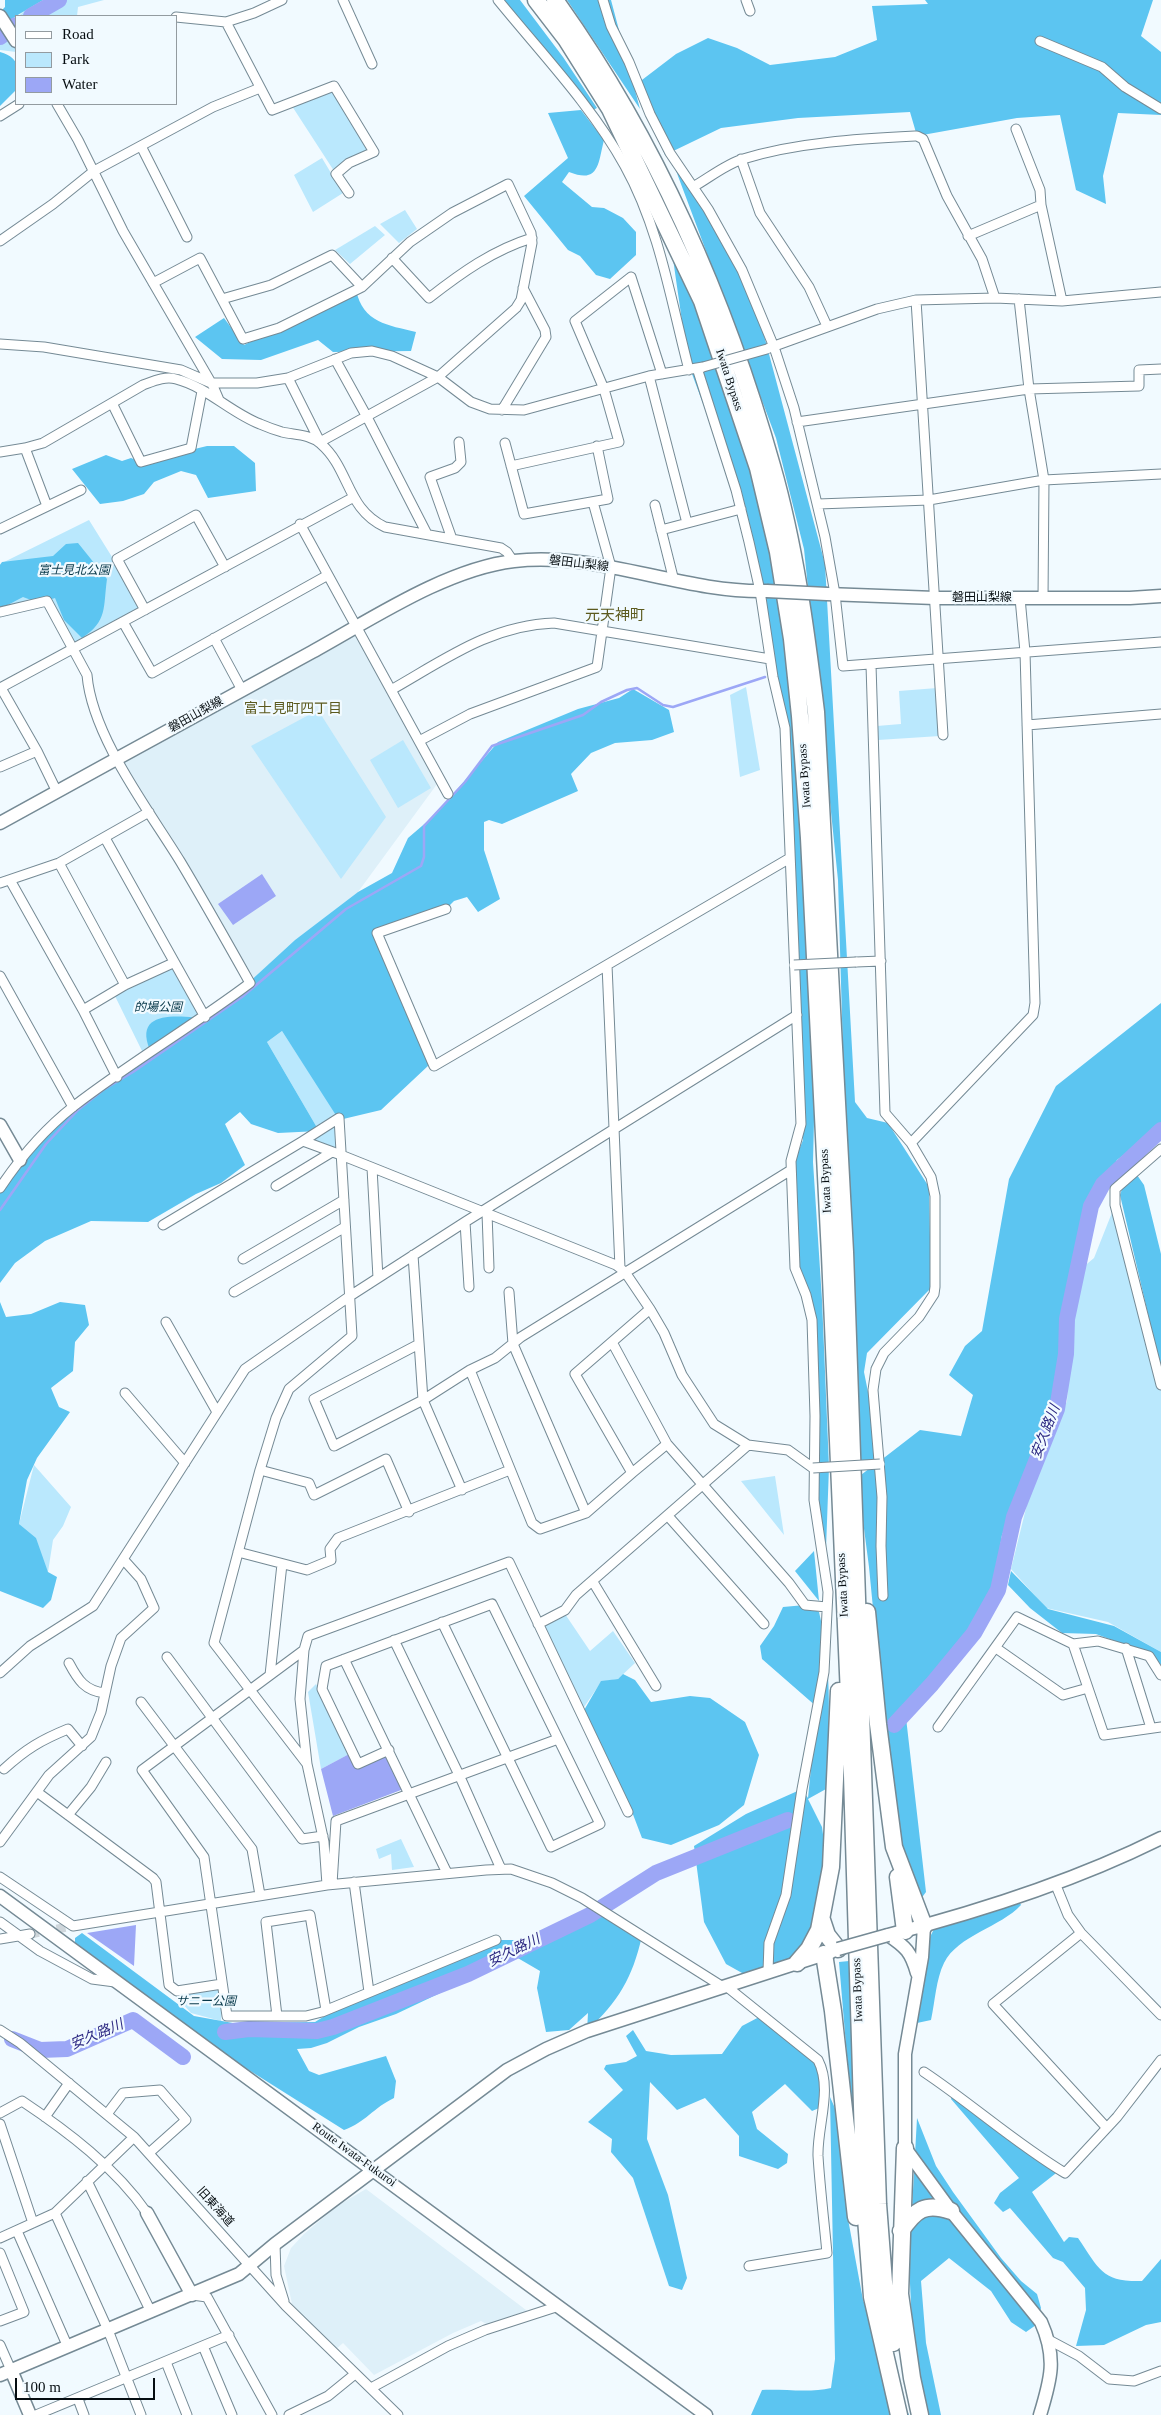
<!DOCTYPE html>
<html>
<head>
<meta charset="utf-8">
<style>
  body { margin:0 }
  #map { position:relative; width:1161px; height:2415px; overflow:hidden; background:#f1faff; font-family:"Times New Roman",serif }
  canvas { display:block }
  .legend { position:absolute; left:15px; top:15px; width:162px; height:90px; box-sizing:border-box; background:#f1faff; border:1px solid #939ba0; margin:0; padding:6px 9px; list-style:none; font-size:15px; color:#060d11 }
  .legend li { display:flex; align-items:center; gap:10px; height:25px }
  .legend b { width:25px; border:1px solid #939ba0 }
  .scale { position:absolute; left:15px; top:2378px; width:140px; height:22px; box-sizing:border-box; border:2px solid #060d11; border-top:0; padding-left:6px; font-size:15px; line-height:18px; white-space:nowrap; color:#060d11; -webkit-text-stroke:4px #f1faff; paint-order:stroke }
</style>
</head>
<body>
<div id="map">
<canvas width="1161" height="2415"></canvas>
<ul class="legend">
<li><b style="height:6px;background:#fff"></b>Road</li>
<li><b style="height:14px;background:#bae8fd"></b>Park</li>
<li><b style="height:14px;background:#9ca7f6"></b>Water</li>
</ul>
<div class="scale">100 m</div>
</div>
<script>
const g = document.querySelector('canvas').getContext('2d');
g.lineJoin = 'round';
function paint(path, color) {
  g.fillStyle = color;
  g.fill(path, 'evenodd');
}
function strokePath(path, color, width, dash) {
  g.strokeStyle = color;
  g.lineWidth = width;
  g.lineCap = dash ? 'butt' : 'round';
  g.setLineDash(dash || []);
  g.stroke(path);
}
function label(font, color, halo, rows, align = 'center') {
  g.font = font + ' "Times New Roman","Noto Sans JP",serif';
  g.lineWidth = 4.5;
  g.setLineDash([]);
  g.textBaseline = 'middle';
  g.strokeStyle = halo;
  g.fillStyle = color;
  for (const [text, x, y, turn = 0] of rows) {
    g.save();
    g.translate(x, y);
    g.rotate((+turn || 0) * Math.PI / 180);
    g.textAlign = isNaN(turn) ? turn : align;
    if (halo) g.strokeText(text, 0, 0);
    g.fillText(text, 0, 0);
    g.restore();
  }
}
const built = new Path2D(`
  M357 627 440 780 358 892 295 940 254 978 117 758Z
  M366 2189 530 2313 488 2325 481 2321 453 2333 374 2375 343 2343 335 2350 292 2304 284 2266 291 2248 304 2234 337 2206Z`);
const green = new Path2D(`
  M35 0H104L78 7 77 16H19Z
  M16 18V52L0 50V30Z
  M334 86 374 152 336 174 290 103Z
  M322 158 343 193 313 212 294 175Z
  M405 210 417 229 399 243 380 224Z
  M375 226 385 235 350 264 335 250Z
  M89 520 145 610 73 649 47 601 0 612V564Z
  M746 687 760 770 740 777 730 695Z
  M937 688 940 736 878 740 877 726 901 724 899 691Z
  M318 710 386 817 341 879 251 746Z
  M403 740 431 788 398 808 370 760Z
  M173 963 205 1017 145 1057 113 992Z
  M282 1031 339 1118 341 1155 307 1139 319 1131 267 1042Z
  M1115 1205 1161 1379V1652L1108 1622 1046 1608 1011 1569 1031 1488 1067 1401 1072 1320 1082 1268 1094 1258Z
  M34 1465 71 1507 63 1526 53 1540 48 1572 19 1524Z
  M775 1476 784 1535 741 1481Z
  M565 1614 590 1651 613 1631 635 1663 618 1679 601 1682 582 1710 541 1622Z
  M316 1684 353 1752 321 1769 308 1692Z
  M401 1839 414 1867 392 1870 391 1854 379 1859 376 1849Z
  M222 1984 221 2021 191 2013 174 1994Z`);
const forest = new Path2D(`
  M5 0H43L16 16 0 30V12L5 7Z
  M501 0H520L563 57 597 108 591 111Z
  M567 0H611L640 109Z
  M925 0H1153L1141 36 1161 52V115L1118 113 1103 176 1106 204 1076 190 1060 115 1017 118 917 136 910 112 798 118 721 128 665 155 638 83 676 54 708 38 737 48 770 65 835 57 877 40 872 6 928 4Z
  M0 52C23 59 16 69 16 90L0 106Z
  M581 110 604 140C598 164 599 184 569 172L562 182 592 207 604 208 623 218 636 232V255L610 279 596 275 580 256 568 250 524 196 568 158 548 113Z
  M675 168 726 241 761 324 825 564 855 1102 867 1118 888 1123 929 1187 931 1288 867 1353 864 1372 874 1422 876 1464 920 1430 961 1436 973 1395 949 1375 965 1346 982 1331 1009 1179 1056 1086 1161 1003V1127L1117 1160 1089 1214 1069 1301 1059 1387 1050 1415 1034 1446 1023 1487 1002 1535 995 1578 978 1623 944 1667 905 1709 926 1892 920 1900 906 1879 885 1732 869 1567 863 1521 853 1481 874 1465 855 1466 838 880 804 549 776 438Z
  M669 231 764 494 781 569 817 996 813 1162 822 1300 829 1467 825 1576 813 1456V1349L805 1292 794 1254 791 1170 803 1140 786 764 776 687 738 499 688 363Z
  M356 290C363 323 388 325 416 332L411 351 333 352 318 340 261 360 222 359 195 337 224 318 244 345Z
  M207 446H234L255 463 256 491 208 498 196 475 181 471 154 482 144 494 123 501 100 504 72 469 106 455 122 461 131 458 141 462Z
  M78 543 107 579C103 607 108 621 82 638L64 620 55 598 39 603 23 597 0 609V565L2 562 53 556 66 544Z
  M633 689 669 710 674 732 652 740 615 743 591 753 571 774 578 791 502 824 489 820 484 822V850L500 899 478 912 467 897 454 901 446 909 378 933 429 1065 381 1110 339 1120 282 1031 267 1042 319 1131 278 1133 251 1124 240 1112 225 1124 245 1165 221 1183 196 1194 148 1222 91 1221 45 1241 15 1263 0 1283V1188L73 1107 150 1050C132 1007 185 1017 209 1019L295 940 358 892 392 873 408 838 436 814 498 742 578 709 619 698Z
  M1127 1174 1137 1175 1144 1185 1161 1254V1369L1120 1195Z
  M60 1302 85 1305 89 1325 75 1342 73 1371 51 1388 59 1407 70 1412 37 1458 27 1480 19 1524 36 1538 48 1572 57 1577 51 1600 43 1608 0 1591V1302L6 1317 31 1314Z
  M814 1551 819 1601 795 1571Z
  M1011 1571 1048 1609 1114 1626 1161 1652V1665L1152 1655 1096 1634 1062 1633 1030 1608 1008 1585Z
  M805 1605 819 1612C833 1669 829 1731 826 1789L808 1799 822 1827 829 1878 822 1920 797 1963 751 1978 726 1964 704 1922 694 1846 746 1814 802 1789 808 1798 817 1707 762 1659 760 1646 774 1626 783 1607Z
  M623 1674 635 1680 651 1702 690 1696 710 1698 745 1722 759 1755 744 1805 719 1825 671 1845 642 1838 629 1804 583 1712 601 1681 618 1679Z
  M1016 1895 1021 1905C1001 1927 958 1935 944 1963 936 1979 935 2002 931 2020L917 2023 912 2011 930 1937 938 1921Z
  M607 1914 642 1936C632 1979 619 2000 587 2031L588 2013 569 2030 546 2032 537 1988 540 1971 516 1957 396 2014 359 2027 327 2043 311 2048 297 2049 309 2071 319 2075 386 2056 396 2081 394 2098C373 2108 366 2122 344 2130L171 2021 75 1951V1938L82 1933 194 2016 233 2023 315 2022 349 2001 496 1940H555L563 1927Z
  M849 1961 852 1976 856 2127 854 2140 839 1962Z
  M763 2015 822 2068 824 2106 812 2111 785 2084 752 2112 757 2129 788 2154 787 2163 778 2169 739 2156V2136L705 2098 677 2110 650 2082 647 2139 668 2195 687 2278 682 2290 669 2286 633 2178 611 2152 612 2139 588 2122 623 2090 604 2069 606 2065 626 2062 637 2056 626 2036 633 2030 646 2051 671 2055 722 2054 742 2026Z
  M953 2091 1060 2170 1032 2192 1064 2242 1069 2237 1078 2238C1100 2270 1102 2282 1142 2281L1161 2259V2322L1146 2325 1104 2345 1076 2346 1086 2310 1085 2288 1063 2262 1053 2258 1010 2208 1003 2212 994 2203 1000 2193 1019 2178 951 2099Z
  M830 2097 838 2115 848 2219 863 2300 909 2415H751L762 2390C784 2389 811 2393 831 2388L835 2359Z
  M917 2118 936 2166 953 2192 1001 2258 1021 2281 1037 2294 1041 2308 1036 2325 1026 2332 1011 2322 991 2291 949 2258 921 2281 926 2343 941 2415H927L913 2346 909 2263Z`);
const water = new Path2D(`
  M262 874 276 896 233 925 218 904Z
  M351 1753 359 1767 383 1756 388 1759 401 1786V1790L333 1816 321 1769Z
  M136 1925 134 1966 87 1933Z`);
const stream = new Path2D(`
  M0 1210 46 1144 78 1110 103 1090 133 1072 242 997 346 909 421 866 424 857V826L465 782 492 746 583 715 601 702 627 690 637 688 663 705 673 707 765 677`);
const river = new Path2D(`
  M31 16 59 0
  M0 37 16 25
  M894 1725 932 1684 974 1633 998 1590 1014 1517 1057 1409 1066 1354 1067 1319 1091 1206 1103 1184 1161 1130
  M225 2032 249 2029 317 2031 333 2027 468 1974 590 1915 656 1873 788 1820
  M12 2039 40 2050 67 2049 133 2020 183 2057`);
const streetTunnel = new Path2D(`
  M30 1934 73 1926`);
const street = new Path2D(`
  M343 0 372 64
  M498 0C542 54 592 106 625 166 660 229 671 302 689 370
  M603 0 611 26 629 62 650 114 670 153 708 209 742 270 774 347 794 408 825 537 835 594 843 666 1161 642
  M746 0 750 11
  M176 17 226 22 254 13 282 0
  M226 22 272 110 334 86 374 152 349 163 336 174 349 193
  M1040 41 1102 67 1125 87 1161 109
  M57 104 78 140 123 231 213 386 219 400
  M0 116 19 104
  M141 146 187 237
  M741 159 760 213 809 287 827 326
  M693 187C709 178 726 164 743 159 798 142 859 139 917 136L923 139 947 196 982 259 995 298
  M968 236 1041 205
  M0 241 53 204 94 171 213 107 260 88
  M392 258 429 298C461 273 493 250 532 238
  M153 283 200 258 243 339 279 328 362 287 410 242 452 213 508 184 531 233 532 243 521 300 516 308 438 377 320 442 288 378
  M222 299 271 285 332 255 362 287
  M1019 299 1029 389 1044 480 1043 599
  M916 300 943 735
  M1062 301 1161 292
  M0 344 44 347 181 370 211 383H257L288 378 351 353 372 351 392 356 438 377 471 402 490 409 524 410 649 376 703 367
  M769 348 877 309 916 300 995 298 1062 301 1041 205 1040 190 1016 129
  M335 359 367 417 427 534
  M697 368 736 490 749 542 760 591 773 677 785 728 801 1124 791 1161 795 1268 806 1295 812 1320 815 1416 814 1500 828 1592 824 1672 802 1789 786 1895 769 1943 768 1972
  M649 376 687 523
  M112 403 141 462 191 448 202 391
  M502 410 546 337 545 330 523 288
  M797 422 1029 389 1139 386V370L1161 369
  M505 443 524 514 608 499 597 446
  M25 448 47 506
  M0 452 25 448 43 443 143 385C154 381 165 376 176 379 207 387 231 413 260 424 267 427 275 430 282 432 295 435 310 434 321 444 350 469 346 509 385 527L501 548 507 552 513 561
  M511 466 619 442 604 389 575 321 631 277 662 374
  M818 504 929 500 1044 480 1161 474
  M655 505 674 581
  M300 524 448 794
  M0 529 81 490
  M661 530 741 509
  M452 539 430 477 455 468 461 462 459 442
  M145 610 117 559 196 515 225 567
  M0 612 47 601 87 675C92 736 148 809 180 861 204 901 227 942 250 983 193 1026 131 1062 74 1106 46 1128 20 1158 0 1188
  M123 622 152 673 328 575
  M214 638 242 690
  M871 665 885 1113 911 1143 931 1177 935 1196V1287L934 1294 919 1317 884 1353 876 1369 873 1390 882 1497 881 1546 883 1596
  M0 688 354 497
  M1 688 37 751
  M391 690C444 660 491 625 554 623L770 659
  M1027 725 1161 714
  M419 741 470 714 597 667 611 567 593 502
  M0 767 37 751 57 792
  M105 838 205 1017
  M59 863 125 985
  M10 880 83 1010 117 1077
  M0 883 59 863 149 812
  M446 909 377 933 434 1066 790 858
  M856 962 881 961
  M607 965 620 1268
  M0 976 73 1107
  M83 1010 125 985 173 963
  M303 1141 339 1118 352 1336 289 1389 276 1418 260 1470 214 1643 307 1764
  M911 1143 1033 1015 1035 1003 1025 652 1020 598
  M1161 1149 1115 1189V1205L1161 1385
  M372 1168 378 1278
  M276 1186 332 1152
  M487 1213 489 1268
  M465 1222 469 1287
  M163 1225 303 1141 341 1155 616 1265 625 1272 650 1309 664 1333 682 1375 714 1424 748 1445 788 1450 813 1468
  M413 1255 423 1400 462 1490
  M243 1259 344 1200
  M234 1292 345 1227
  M509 1292 513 1344 586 1513 632 1473
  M650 1309 575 1374 632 1473 667 1444
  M166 1322 217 1412
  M612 1342 667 1444 789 1583 805 1605 827 1607
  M419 1344 314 1399 334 1446 423 1400 470 1370 495 1358 521 1337 791 1170
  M470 1370 532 1523 540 1529 586 1513
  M125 1393 185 1463
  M260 1470 309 1483 314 1495 386 1459 409 1512
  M668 1516 764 1624
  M238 1552 307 1570 331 1560 330 1549 338 1538 510 1470
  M593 1582 656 1686
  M538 1624 565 1610 576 1595 748 1445
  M394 1640 460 1777 501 1869
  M1073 1644 1104 1735 1161 1727
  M996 1648 1063 1695 1088 1688
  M1126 1648 1151 1728
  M304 1650 300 1699 307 1764 324 1842 327 1885
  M167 1657 302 1839 323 1836
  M344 1659 447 1873
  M69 1663C78 1680 85 1691 105 1693
  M0 1673 30 1646 93 1606 245 1369 350 1296 465 1222 797 1015
  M270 1675 282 1564
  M141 1702 252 1849 260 1895
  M938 1727 1017 1617 1073 1644 1098 1641 1149 1656 1161 1675
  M389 1750 358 1764 322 1689 326 1666 492 1604 600 1824 551 1847 442 1622
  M4 1769C26 1749 41 1740 68 1729L82 1746
  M37 1792 153 1878 156 1882 169 1985 177 1991 222 1984
  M68 1815 91 1787 106 1762
  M0 1842 49 1775 91 1737 101 1712 111 1666 121 1638 154 1608 141 1579 123 1559
  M0 1877 73 1926 327 1885 486 1870 511 1869 552 1883 582 1898 723 1987
  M354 1882 369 1992
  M1055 1883 1068 1915 1081 1933 1161 2015
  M332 1884 336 1821 558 1739
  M0 1922 40 1951 92 1979 115 1982
  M1081 1933 993 2004 1106 2127
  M0 1939 30 1934
  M496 1940 322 2012 306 2016H227L204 1857 142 1770 304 1650 308 1636 509 1562 628 1812
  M726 1986 818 2060C833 2089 817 2126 818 2156 820 2188 824 2221 827 2253L749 2266
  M277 2016 266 1922 310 1915 326 2010
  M0 2030 20 2043 134 2137 286 2306 398 2415
  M924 2072C972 2104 1015 2143 1065 2173L1117 2117 1161 2060
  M0 2113 22 2101C67 2131 116 2168 147 2213
  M107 2114 123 2093 160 2090 186 2120 149 2153
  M45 2117 69 2083
  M0 2124 33 2223
  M87 2181 151 2312
  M55 2213 108 2330 141 2415
  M17 2231 67 2345
  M0 2238 55 2213 134 2137
  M275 2244 276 2275 284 2301
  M0 2253 24 2312 0 2321
  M192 2295 207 2297 272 2415
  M1049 2340 1079 2356 1109 2379 1134 2381 1161 2371
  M0 2345 11 2370
  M203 2346 232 2415
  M166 2362 187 2415
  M371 2388 448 2346 485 2330 559 2306
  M78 2399 84 2415
  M36 2415 229 2335
  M289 2415 328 2396 355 2374`);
const secondary = new Path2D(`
  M0 16 16 41
  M827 594 935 598H1130L1161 596
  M0 823C104 766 208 708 312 652 372 619 446 569 514 561 599 551 681 593 767 591
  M0 1125 20 1160
  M0 1896 706 2415
  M924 1926 922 1957 905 2054V2148L951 2211 1041 2322C1057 2358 1051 2379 1040 2415
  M888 1935C981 1911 1075 1881 1161 1838
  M888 1935C906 1947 911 1952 917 1973
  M147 2213 192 2295
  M11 2370 30 2415
  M0 2375 239 2274 275 2244 507 2070 546 2049 587 2031 831 1952`);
const highway = new Path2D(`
  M536 0 566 39 610 109 702 301 758 468 778 552 792 639 800 716 809 838 830 1255 851 1742 865 2205 872 2297 899 2415
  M555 0C655 139 726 302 772 466 795 546 806 630 816 712L845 1252 878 2204 885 2295 893 2343
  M867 1612 878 1724 894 1847 924 1926
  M898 1877 905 1931
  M822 1920 827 1935 838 1949
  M824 1954 833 2011 856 2217
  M797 1963 809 1949 819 1930 831 1867 839 1691
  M905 2148 900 2294 912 2378 920 2415
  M901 2231C915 2210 925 2202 951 2211`);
const streetBridge = new Path2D(`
  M703 367 767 349
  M794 965 856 962
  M813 1468 880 1464`);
const secondaryBridge = new Path2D(`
  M767 591 827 594
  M838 1949 888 1935`);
const streetNames = [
  ["Iwata Bypass",729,380,72],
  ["磐田山梨線",579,564,7],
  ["磐田山梨線",982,598],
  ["磐田山梨線",196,715,-29],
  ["Iwata Bypass",805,776,-94],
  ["Iwata Bypass",826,1181,-93],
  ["Iwata Bypass",843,1585,-93],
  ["Iwata Bypass",858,1990,-92],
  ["Route Iwata-Fukuroi",354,2155,36],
  ["旧東海道",215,2207,48]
];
const parkNames = [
  ["富士見北公園",74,571],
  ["的場公園",158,1008],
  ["サニー公園",206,2002]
];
const neighbourhoodNames = [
  ["富士見町四丁目",293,709]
];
const waterNames = [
  ["安久路川",1046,1432,-69],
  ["安久路川",514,1951,-26],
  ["安久路川",97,2035,-23]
];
const quarterNames = [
  ["元天神町",615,616]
];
paint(built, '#def0f9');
paint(green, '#bae8fd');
paint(forest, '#5cc5f1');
paint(water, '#9ca7f6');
strokePath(stream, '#9ca7f6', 2.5);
strokePath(river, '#9ca7f6', 16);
strokePath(streetTunnel, '#ced6db', 9, [9, 4.5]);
strokePath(street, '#758a95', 11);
strokePath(secondary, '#758a95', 15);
strokePath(highway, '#758a95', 19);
strokePath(street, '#fff', 9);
strokePath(secondary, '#fff', 12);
strokePath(highway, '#fff', 16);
strokePath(streetBridge, '#758a95', 11, []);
strokePath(secondaryBridge, '#758a95', 15, []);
strokePath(streetBridge, '#fff', 9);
strokePath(secondaryBridge, '#fff', 12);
label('12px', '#060d11', '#f1faff', streetNames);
label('italic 12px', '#063749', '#f1faff', parkNames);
label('14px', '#5c5a1e', '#f1faff', neighbourhoodNames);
label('italic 14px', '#2c2882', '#f1faff', waterNames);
label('15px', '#5c5a1e', '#f1faff', quarterNames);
</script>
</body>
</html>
